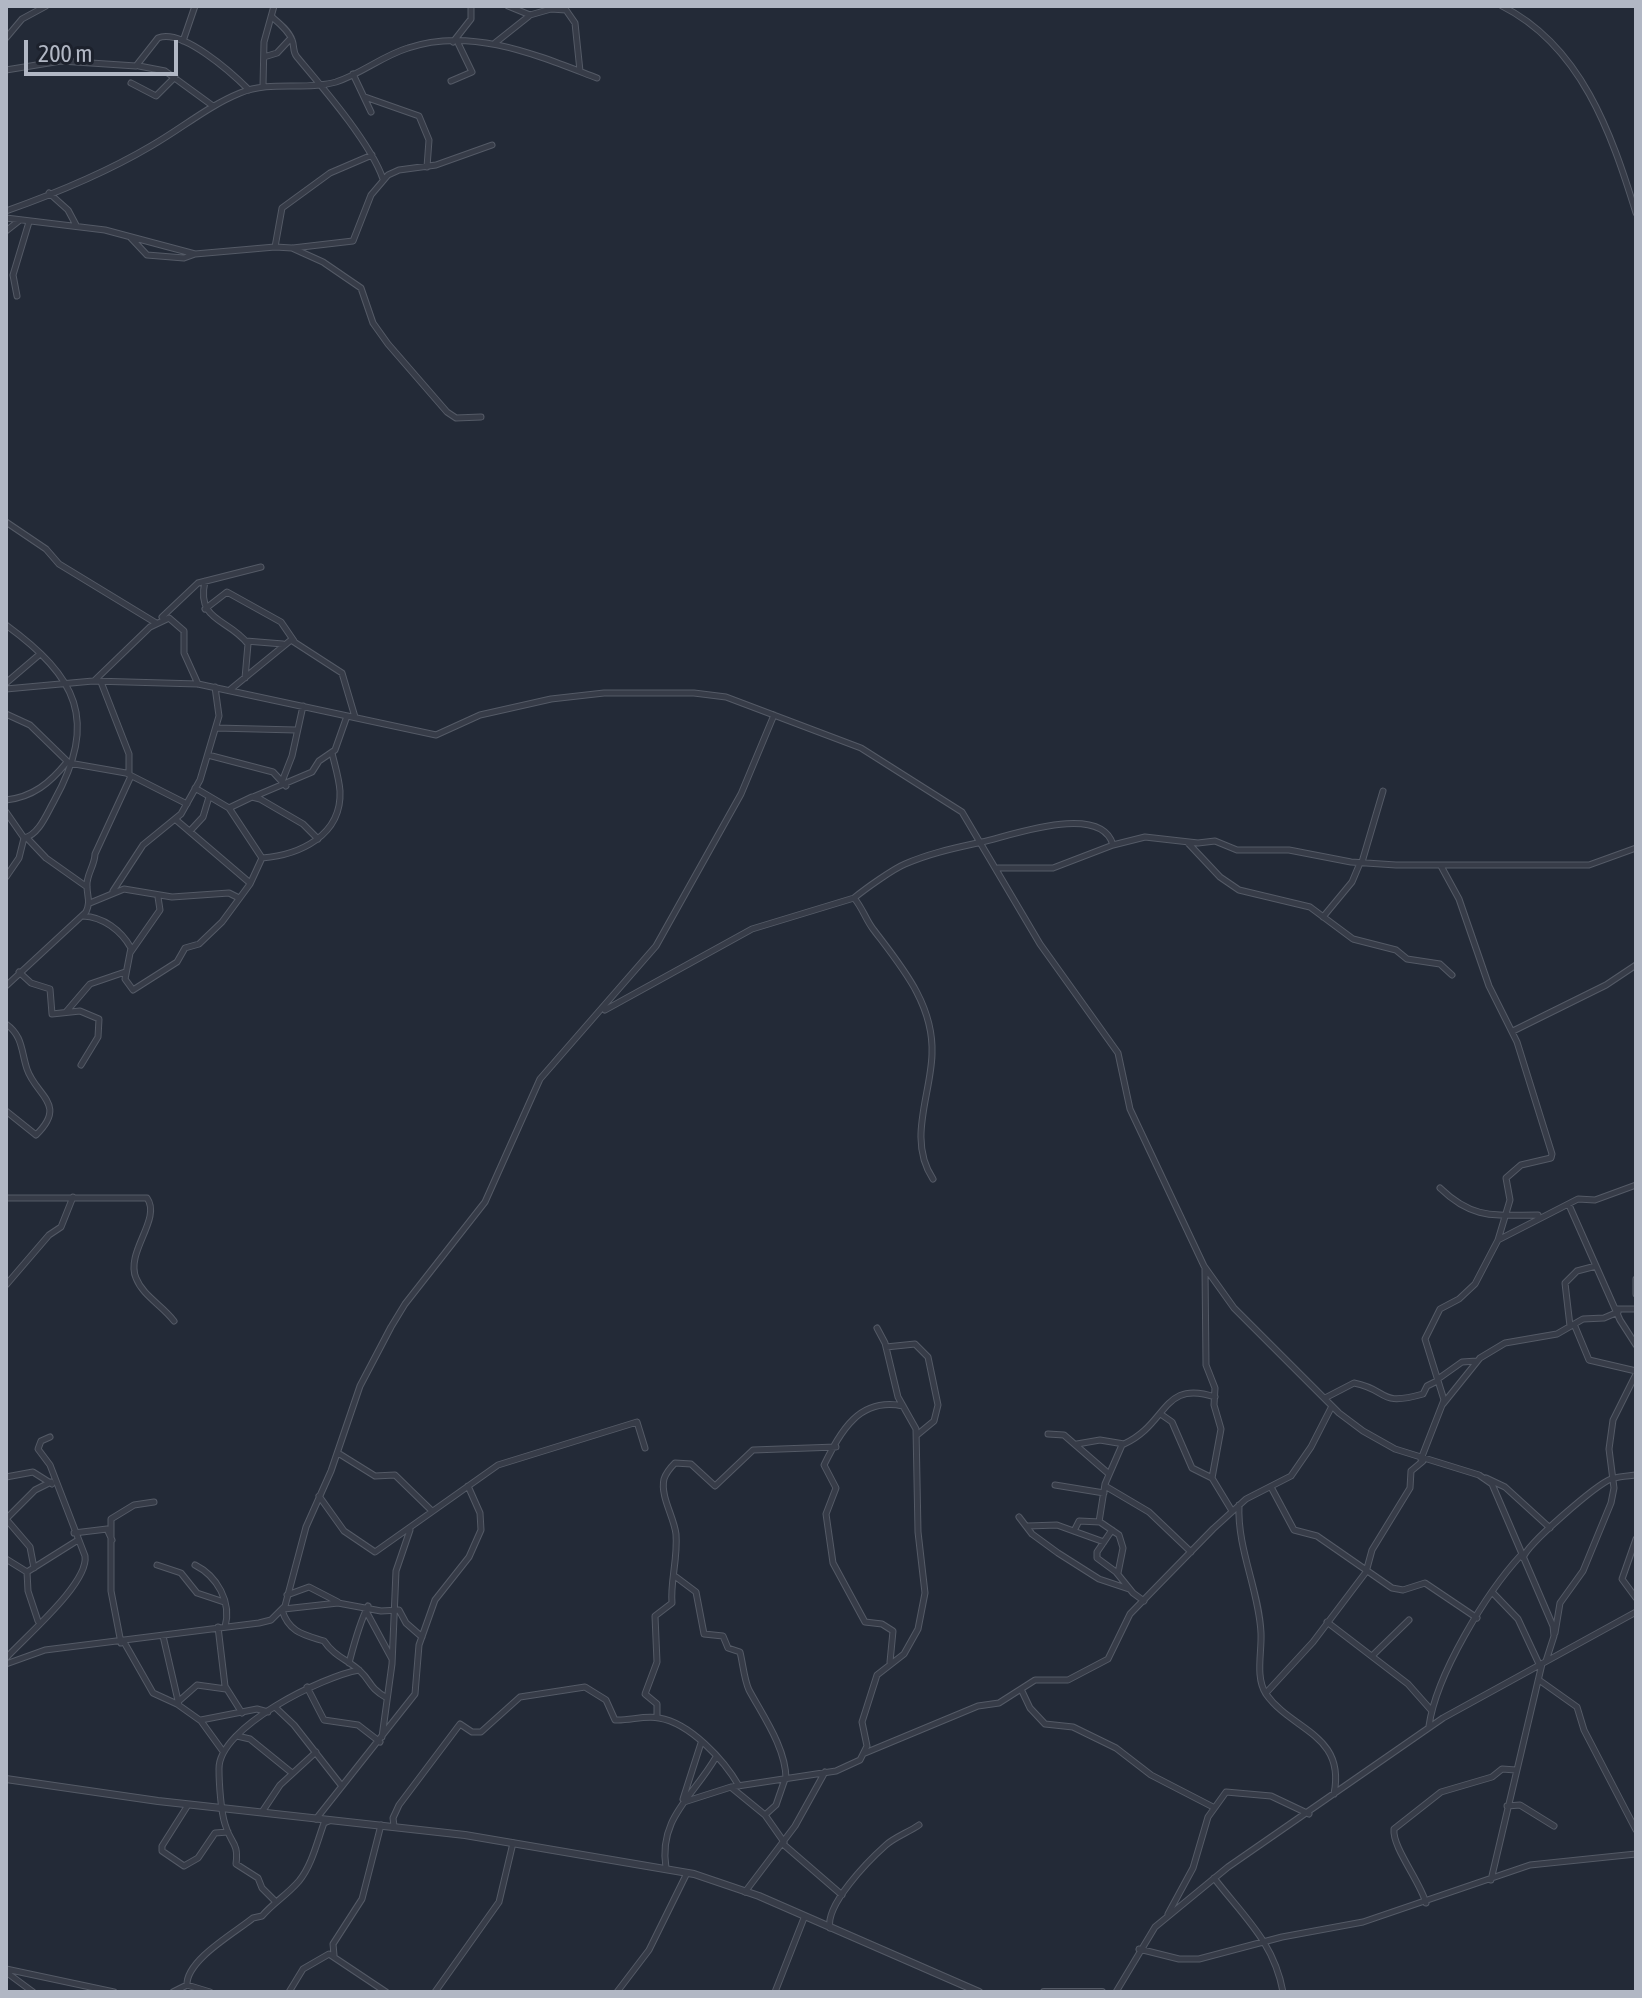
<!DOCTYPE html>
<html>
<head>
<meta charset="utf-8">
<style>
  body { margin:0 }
  #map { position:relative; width:1642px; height:1998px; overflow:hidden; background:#232a37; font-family:"Asap Condensed",sans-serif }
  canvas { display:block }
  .frame { position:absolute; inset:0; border:8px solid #b1b7c4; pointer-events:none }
  .scale { position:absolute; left:24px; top:40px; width:154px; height:36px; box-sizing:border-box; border:4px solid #b1b7c4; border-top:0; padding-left:10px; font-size:24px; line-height:28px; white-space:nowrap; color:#b1b7c4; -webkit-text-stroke:6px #1c212c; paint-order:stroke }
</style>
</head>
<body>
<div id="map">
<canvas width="1642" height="1998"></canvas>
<div class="frame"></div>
<div class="scale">200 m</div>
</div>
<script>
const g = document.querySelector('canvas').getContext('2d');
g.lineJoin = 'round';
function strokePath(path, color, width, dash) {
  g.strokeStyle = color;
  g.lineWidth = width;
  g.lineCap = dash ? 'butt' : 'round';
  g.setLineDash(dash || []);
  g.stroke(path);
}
const minor = new Path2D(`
  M508 6 530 15 551 9 566 10 575 23 580 71
  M1502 6C1581 46 1611 132 1636 213
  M272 17C279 23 289 31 292 40 295 47 292 51 297 57 323 88 370 142 383 179
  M6 38 22 19 46 6
  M183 41 195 6
  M453 42 471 19V6
  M495 43 529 16
  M264 57 277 53 291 38
  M139 66 165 71 213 106
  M6 70 61 61 136 66 158 38C182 28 232 73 249 90
  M353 74 371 112
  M451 81 472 72 458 43
  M131 83 156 96 175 77
  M263 86 264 42 274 6
  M365 97 419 116 429 140 427 167
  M49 193 68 210 76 225
  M6 211C54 194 107 172 151 146 181 129 208 106 240 93 271 80 305 91 336 82 361 74 382 56 408 48 471 26 539 56 597 78
  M6 218 105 230 195 254 275 247 292 248 323 262 361 288 373 323 388 344 447 412 456 418 481 417
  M6 231 20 220
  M131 238 147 255 184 258 195 254
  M275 247 282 208 330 173 372 155
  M293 248 353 241 371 195 388 175 399 170 436 165 492 145
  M17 296 13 275 29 222
  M6 522 46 549 59 564 156 623
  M205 581C196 622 228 618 248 644L245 678
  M205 609 227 592 281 622 294 641
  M162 617 198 583 261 567
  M6 625C77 677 99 720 54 801 47 813 39 835 24 838
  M246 641 283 644
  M94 681 150 627 169 618 184 631V653L198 684
  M101 682 129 754V774
  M6 683 40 654
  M6 689 93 681 198 684 436 735 480 715 551 699 604 693H694L726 697 861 748 962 812 1040 944 1118 1053 1130 1109 1204 1266 1234 1308 1339 1413 1363 1431 1395 1449 1479 1475 1492 1484 1553 1626 1554 1636 1546 1661
  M231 689 291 640 342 673 355 717
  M6 714 30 725 69 763 126 773 187 804
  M216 728 296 730
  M208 755 273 772 286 786
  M283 779 292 756 303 706
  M195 788 229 808 252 797 260 799 303 824 318 839
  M253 797 312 772 319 761 335 750 347 716
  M6 800C33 797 50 783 67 762
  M6 812 24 838 19 858 6 877
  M175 819 250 883
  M190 831 203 817 209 797
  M27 838 46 858 87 887
  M1188 843 1220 877 1239 890 1310 907 1353 939 1396 950 1407 959 1440 964 1452 975
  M262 858C299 855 342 836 340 791 339 778 335 766 332 753
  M1362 862 1383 791
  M1441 866 1459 899 1489 986 1517 1042 1552 1154 1551 1158 1521 1165 1506 1178 1510 1200 1498 1240
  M998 868H1053L1113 845 1145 837 1198 843 1215 841 1237 850H1289L1351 862 1396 865H1589L1636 848
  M113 891 143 845 181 814 200 780 219 716 215 687
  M854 898C865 889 893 869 905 864 930 853 955 848 982 842 1010 836 1101 802 1113 845
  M90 903 124 889 172 897 229 893 237 897
  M83 916C103 917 121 930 131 948L125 979 133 990 177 962 185 948 199 944 222 922 250 884 262 858 229 808
  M1323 917 1352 882 1360 863
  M130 953 160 910 158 897
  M19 972 31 983 50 989 52 1014 80 1011 99 1019 98 1037 81 1065
  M6 986 86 912C91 901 87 897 87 886 86 875 95 865 95 854L131 776
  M605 1010 752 929 854 898C862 907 866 920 873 929 901 966 934 1004 932 1054 931 1095 907 1140 933 1179
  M66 1012 90 984 125 972
  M6 1024C23 1036 21 1051 27 1069 36 1096 68 1104 36 1135L6 1111
  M1513 1031 1606 985 1636 965
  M1440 1188C1473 1220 1495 1215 1538 1215
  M6 1198H147C162 1219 125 1252 136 1278 143 1296 162 1305 174 1321
  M1569 1205 1620 1320 1636 1345
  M1205 1269 1206 1365 1215 1388 1214 1405 1221 1429 1212 1478 1232 1511
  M1636 1279V1294
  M6 1285 49 1235 61 1227 73 1197
  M1617 1309H1636
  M1574 1324 1589 1360 1636 1371
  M1570 1326 1565 1283 1577 1271 1596 1266
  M886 1347 915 1344 928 1357 938 1405 934 1421 917 1435
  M1438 1379 1462 1362 1477 1361
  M1325 1398 1354 1383C1390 1390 1377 1407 1423 1394L1427 1386 1437 1381
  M1443 1404 1480 1358 1505 1343 1557 1334 1583 1319 1604 1318 1618 1312
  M1162 1415 1172 1422 1192 1468 1212 1478
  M1048 1434 1064 1435 1109 1474
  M1077 1444 1100 1440 1124 1444C1168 1424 1162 1379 1215 1397
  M338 1453 375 1476 395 1475 432 1511
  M1421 1459 1444 1400 1425 1339 1440 1309 1459 1299 1475 1284 1498 1240 1578 1199 1595 1200 1636 1185
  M6 1477 33 1472 52 1484
  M1486 1478 1505 1487 1550 1528
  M1055 1485 1104 1493
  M1105 1486 1149 1512 1191 1552
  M1271 1487 1294 1530 1317 1536 1392 1588 1403 1590 1425 1583 1477 1618
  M319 1496 344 1531 375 1552 498 1465 637 1422 645 1448
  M1239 1505C1237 1549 1259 1590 1261 1633 1262 1652 1255 1677 1266 1694 1292 1731 1346 1734 1334 1794
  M1019 1517 1032 1534 1058 1553 1099 1579 1129 1589
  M1099 1522 1105 1484 1122 1445
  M1028 1526 1057 1525 1104 1542
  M1112 1530 1097 1552V1558L1116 1572 1133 1593 1144 1601
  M1074 1531 1079 1521 1100 1522 1119 1535 1123 1548 1118 1573
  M74 1533 107 1529 112 1540
  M1636 1539 1622 1579 1636 1598
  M1523 1558C1527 1544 1596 1485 1611 1479 1619 1476 1628 1476 1636 1475
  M6 1559 27 1572 78 1540
  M157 1565 181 1573 197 1593 224 1602
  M195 1565C217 1576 232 1602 225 1627
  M34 1568 30 1547 6 1519 35 1490 51 1482
  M27 1572 28 1591 38 1621
  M676 1577 696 1592 704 1634 723 1636 728 1648 740 1652C743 1664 744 1679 749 1690 763 1716 786 1748 786 1779
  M1493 1593 1518 1619 1539 1664
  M287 1595 309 1587 338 1602
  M284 1609 338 1603 381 1611 399 1610 406 1623 422 1637
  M282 1610C289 1633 305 1635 324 1641 334 1656 348 1660 360 1671 372 1682 368 1687 387 1698
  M366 1611 392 1659
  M1327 1622 1408 1684 1431 1710
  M218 1627 225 1686 242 1713
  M1555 1633 1560 1603 1583 1571 1611 1503 1614 1488 1609 1449 1613 1420 1636 1374
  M163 1636 179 1705
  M124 1642 153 1693 177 1704 201 1721 222 1750
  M121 1643 111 1591V1519L134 1505 154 1502
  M1373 1655 1409 1620
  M6 1658C26 1636 89 1583 85 1556L50 1465 38 1449 41 1441 50 1437
  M890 1662 893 1631 882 1624 865 1622 833 1563 826 1514 836 1488 824 1465C841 1431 859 1397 903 1406
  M349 1663C354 1644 359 1624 368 1606
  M6 1664 45 1650 259 1623 271 1620 285 1606 306 1527 331 1471 360 1386 391 1327 405 1304 485 1202 540 1079 656 946 741 794 774 715
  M1539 1680 1577 1707 1584 1730 1636 1830
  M307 1687 324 1720 358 1725 380 1742
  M1021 1689 1030 1708 1045 1724 1073 1727 1116 1748 1151 1775 1213 1807
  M1266 1693 1313 1642 1366 1572 1372 1550 1410 1488 1411 1471 1423 1461
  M179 1701 197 1685 226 1689
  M275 1707 294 1725 341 1785
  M657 1717V1704L645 1694 657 1662 655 1616 672 1603C670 1582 678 1559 676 1534 674 1517 660 1496 664 1479 666 1473 671 1467 675 1463L691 1464 715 1486 753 1450 836 1447
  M201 1720 257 1709 268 1712
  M1429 1726C1436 1675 1486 1593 1521 1555
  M237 1736 250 1739 292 1773
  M382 1737 392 1664 396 1571 410 1530
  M865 1753 978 1706 999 1703 1035 1680H1068L1108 1659 1130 1614 1213 1529 1246 1499 1291 1476 1311 1447 1332 1406
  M732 1788 765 1815 784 1842
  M683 1799 701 1743
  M684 1802 731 1787 836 1771 860 1760 867 1746 862 1722 877 1675 904 1654 918 1629 925 1593 918 1532 916 1429 898 1397 885 1343 877 1328
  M188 1805 162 1846V1851L184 1866 198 1858 215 1833 228 1832
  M1507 1806 1520 1805 1554 1826
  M262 1812 280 1785 316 1752
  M765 1815 776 1805 785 1779
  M316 1819 415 1694 419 1645 435 1600 469 1557 481 1530 480 1513 468 1486
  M394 1826 393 1818 399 1805 460 1724 472 1732H481L520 1697 585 1687 606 1700 615 1720C629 1721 645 1715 659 1718 690 1723 724 1760 739 1786
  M783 1844 842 1895
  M666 1868C658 1818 693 1797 716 1757
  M1214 1878C1244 1917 1274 1942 1283 1992
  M1491 1880 1542 1664
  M745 1892 795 1826 825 1772
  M275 1901 262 1888 258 1878 236 1864C239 1841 230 1844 225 1824 221 1812 219 1783 219 1769 218 1727 324 1676 359 1670
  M1426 1903C1420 1881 1392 1847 1394 1829L1441 1792 1492 1777 1502 1769 1516 1770
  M1168 1914 1193 1868 1208 1817 1226 1792 1271 1796 1309 1814
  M830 1928C825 1905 868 1861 886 1845 895 1837 909 1832 919 1825
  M1139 1949 1179 1959H1199L1282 1937 1363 1922 1530 1865 1636 1854
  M334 1955 333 1944 362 1899 381 1825
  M6 1969 114 1992
  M6 1972 33 1992
  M187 1985C186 1960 236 1932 253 1918L262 1916C273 1903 287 1895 299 1881 312 1865 317 1842 324 1823L329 1821
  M173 1992 187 1985 210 1992
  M289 1992 303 1969 329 1954 386 1992
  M435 1992 499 1902 513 1843
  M617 1992 649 1950 687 1873
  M775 1992 804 1918
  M1116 1992 1155 1927 1228 1867 1443 1718 1636 1612`);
const tertiary = new Path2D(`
  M6 1779 158 1801 465 1835 694 1874 759 1896 979 1992
  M1044 1992H1102`);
strokePath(minor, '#545a66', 7);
strokePath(tertiary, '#545a66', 8);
strokePath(minor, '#373c48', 5);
strokePath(tertiary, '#373c48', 6);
</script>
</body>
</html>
